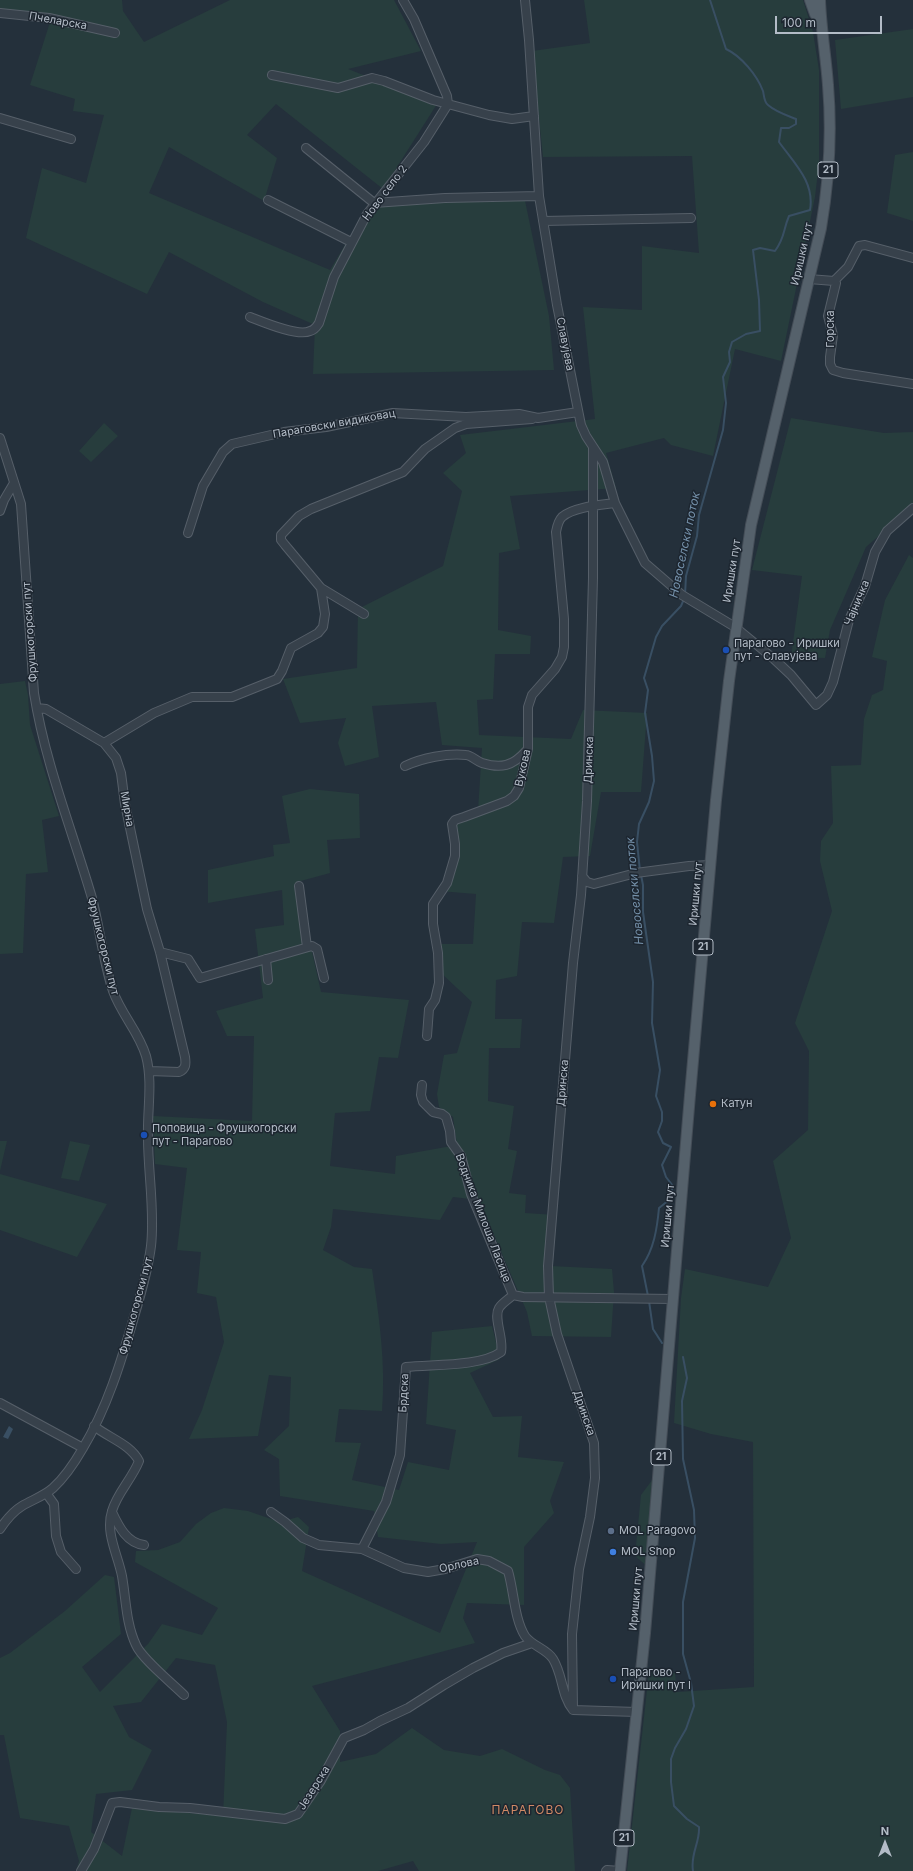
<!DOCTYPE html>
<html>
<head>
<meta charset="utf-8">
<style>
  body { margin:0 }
  #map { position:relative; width:913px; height:1871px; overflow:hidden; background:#24303b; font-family:Inter,sans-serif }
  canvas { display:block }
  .north { position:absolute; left:865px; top:1823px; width:40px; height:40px; -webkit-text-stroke:3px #1d2630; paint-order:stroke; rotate:0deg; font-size:11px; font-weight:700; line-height:16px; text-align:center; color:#b3bcc7 }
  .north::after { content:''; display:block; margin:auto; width:14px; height:18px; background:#b3bcc7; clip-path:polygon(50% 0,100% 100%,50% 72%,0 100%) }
  .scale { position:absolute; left:775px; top:16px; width:107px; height:18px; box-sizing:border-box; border:2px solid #b3bcc7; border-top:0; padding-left:5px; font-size:12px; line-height:14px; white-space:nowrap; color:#b3bcc7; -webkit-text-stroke:3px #1d2630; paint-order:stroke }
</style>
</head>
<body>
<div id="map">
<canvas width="913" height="1871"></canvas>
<div class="north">N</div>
<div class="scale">100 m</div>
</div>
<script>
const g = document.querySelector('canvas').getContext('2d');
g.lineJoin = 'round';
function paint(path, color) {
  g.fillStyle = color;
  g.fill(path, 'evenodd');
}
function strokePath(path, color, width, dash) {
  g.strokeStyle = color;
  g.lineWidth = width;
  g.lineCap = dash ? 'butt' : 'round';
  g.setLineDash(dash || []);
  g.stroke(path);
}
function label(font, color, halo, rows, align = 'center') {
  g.font = font + ' Inter,sans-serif';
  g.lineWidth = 3;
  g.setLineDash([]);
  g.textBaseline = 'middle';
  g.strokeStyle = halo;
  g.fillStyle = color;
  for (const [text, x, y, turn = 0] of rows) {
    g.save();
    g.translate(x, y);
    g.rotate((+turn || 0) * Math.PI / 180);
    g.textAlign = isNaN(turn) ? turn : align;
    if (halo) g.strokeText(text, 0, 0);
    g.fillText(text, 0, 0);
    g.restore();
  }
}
const green = new Path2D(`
  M0 0H122L123 11 144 42 230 0H394L421 51 348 69 437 104 383 189 276 104 247 135 277 158 264 201 169 147 149 193 330 270 369 205 524 196 549 316 554 370 313 374 315 325 263 302 169 252 147 294 26 238 42 168 86 183 104 115 73 111 75 99 30 85 51 19 0 15Z
  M584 0H803L813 32 819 70V163L815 197 781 361 735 349 713 456 671 445 664 438 606 453 616 488 510 496 520 549 499 553 498 630 531 636 530 654H495L493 699 477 700 479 735 571 739 583 710 647 713 641 792H601L590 856 563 857 554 923 522 922 517 976 496 980 495 1019H522L520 1048H489L488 1101 514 1106 508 1149 517 1151 509 1193 526 1195 525 1213 556 1215 551 1266 612 1269 614 1292 611 1337 532 1336 527 1312 479 1200 453 1197 440 1220 333 1209 331 1227 323 1250 354 1267 372 1269C379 1316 386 1363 382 1411L339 1409 335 1442 361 1443 352 1480 399 1490 408 1462 449 1470 456 1430 426 1424 432 1332 492 1326 500 1359 470 1373 493 1417 522 1416 518 1457 564 1462 550 1501 554 1513 524 1547V1605L467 1603 463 1618 475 1643 312 1686 340 1731V1762L376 1754 412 1728 444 1750 480 1756 502 1749 545 1770 560 1775 570 1788 575 1871H419L413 1861 378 1871H76L79 1861 69 1826 20 1818 4 1735H0V1658L10 1653 65 1611 105 1575 114 1577 121 1634 82 1667 100 1692 148 1644 162 1624 202 1635 218 1608 135 1562 136 1551 158 1550 180 1542 196 1524 211 1513 224 1508 248 1511 280 1522 298 1517 309 1527 302 1571 440 1633 477 1542 441 1544 378 1537 374 1511 280 1496 279 1459 264 1450 289 1426 291 1377 269 1375 258 1436 189 1439 202 1410 224 1342 216 1297 197 1293 201 1252 177 1250 187 1168 155 1164 153 1116 252 1121 254 1036H227L216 1011 263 998 255 929 284 925 282 890 208 903V870L274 856 273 845 290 843 282 796 310 789 359 794 360 838 327 840 330 873 297 882 303 945 310 943 321 992 409 1000 398 1058 379 1057 370 1111 335 1113 330 1166 395 1174 396 1156 457 1145 453 1117 439 1107 437 1094 444 1055 457 1053 472 1002 442 974 439 944H473L476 894 439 891 453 855 447 823 478 811 482 748 442 745 436 702 372 706 379 757 345 766 338 743 346 718 300 723 283 679 357 668 358 609 443 566 462 491 443 473 466 453 460 435 595 419 583 307 642 310V246L699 253 692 156 543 157 532 51 590 43ZM176 1658 215 1665 227 1722 223 1816 132 1808 122 1856 91 1832 96 1794 132 1790 152 1750 129 1737 113 1706 141 1702Z
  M913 29V97L841 109 835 40Z
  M913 152V221L887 213 895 155Z
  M791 418 884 433 913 432V506L866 547 830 630 825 658 791 657 802 576 752 570Z
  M104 423 118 436 91 462 79 451Z
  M909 555 913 558V1871H627L649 1672 675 1673 677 1692 754 1687 753 1442 711 1434 674 1423 681 1298 685 1269 768 1287 791 1238 773 1161 808 1130 809 1051 795 1023 832 911 820 861 821 841 833 823 831 766 861 765 864 719 872 695 883 690 887 661 872 657 885 600Z
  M25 681 28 695 30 725 59 816 42 820 48 872 26 874 23 953 0 954V684Z
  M0 1141H7L0 1171Z
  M70 1141 90 1145 79 1181 61 1178Z
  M0 1174 107 1204 77 1257 0 1230Z
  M656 1475 648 1567 635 1556 641 1495Z`);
const water = new Path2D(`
  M9 1426 13 1429 8 1439 3 1437Z`);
const stream = new Path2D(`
  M685 595 686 576 697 536 699 515 723 430 726 403 723 377 730 362 729 352 732 342 746 334 760 331 759 300 753 250 760 248 775 251C785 238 783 230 789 216L810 210C815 182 794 163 779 142L781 128H789L796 124V119C786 115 776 112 768 105 764 102 764 95 763 91 757 75 741 56 726 49L710 0
  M640 871 637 842 639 824 649 802 654 781 652 756 645 713 648 690 644 678 656 637 662 626 681 606 684 599
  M641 875 643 885V912L653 982 652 1023 660 1070 656 1096 662 1112V1121L658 1132 663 1143 671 1147 662 1165 666 1177 673 1186 669 1200 659 1208C657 1229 654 1249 642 1266L648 1296
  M649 1301 653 1329 662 1343
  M683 1357 687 1378 682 1401 683 1459 694 1510 695 1538 683 1602V1654L691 1683 694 1706 686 1729 675 1748 671 1759V1782L674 1806 687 1819 699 1827C700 1843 690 1854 693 1871`);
const minor = new Path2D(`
  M525 0 529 40 539 196 557 305 581 425 586 436 603 462 615 503 645 563 682 595 735 627 774 659 791 675 816 705 827 695 833 682 849 620 865 586 875 552 887 531 913 508
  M0 13 49 18 115 33
  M272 75 338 88 372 78 384 81 433 100 489 115 512 119 534 116
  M0 118 71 139
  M306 148 374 203 445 198 539 196
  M268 200 351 242
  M543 221 691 218
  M809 279 834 281 836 283 828 316 833 335 830 357V364L833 370 843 373 913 384
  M834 281 848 267 859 246 865 245 913 258
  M250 317C263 322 298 337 310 331 315 330 317 326 319 323L334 277 367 214 424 142 448 104 447 96 414 19 403 0
  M0 438 21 504 34 693C45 763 72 830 92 898 100 929 103 961 113 991 121 1014 139 1032 146 1056 153 1082 147 1111 148 1138 148 1173 155 1211 151 1246 148 1270 141 1294 134 1317 121 1362 107 1408 83 1448 75 1462 65 1477 53 1488 44 1496 32 1500 22 1506 12 1512 6 1520 0 1529
  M0 511 4 500 14 483
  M188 533 203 486 223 452 232 444 284 432 326 427 393 413 466 417 519 414 538 418 578 412
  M364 614 321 588 285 545 281 540V535L299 516 311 509 403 472 425 449 455 428 466 424 532 419
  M37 708 46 709 104 743 116 758 121 773 125 804 147 909 160 952 185 1057C186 1064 186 1069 179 1072L149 1071
  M104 743 154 713 192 697H232L277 679 282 671 291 648 318 633 323 627 325 614 321 588
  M405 766C422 758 447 753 466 755 471 755 476 761 482 763 501 769 513 766 526 751
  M582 876 587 882 594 884 636 873 689 866 710 865
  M299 886 307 947
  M160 952 188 959 200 978 312 946 317 949 324 978
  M266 959 268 980
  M427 1036 429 1009 435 1000 439 983 438 953 433 924V904L447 883 455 856V844L452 824 455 820 464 817 507 801 514 796 519 788 528 749V707L532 695 555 669 562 657 564 647V619L556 532C557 527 558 521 562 517 573 507 600 505 615 503
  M422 1085 421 1095 423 1102 433 1112 442 1114 446 1117 450 1131 451 1142 461 1156 471 1194 513 1295
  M513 1295 523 1297 673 1299
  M0 1403 83 1448
  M94 1426C109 1438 130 1444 139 1461 132 1479 117 1493 112 1511 105 1533 118 1555 122 1576 126 1599 126 1624 136 1645 142 1659 172 1683 184 1695
  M46 1493 54 1504 56 1536 61 1552 76 1569
  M112 1512C119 1527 127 1543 144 1545
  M271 1512 285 1522 303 1538 319 1545 362 1549 404 1568 428 1572 445 1569 477 1559 489 1561 508 1571C514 1591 514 1618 525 1636 532 1646 547 1649 553 1659 563 1675 561 1695 573 1710L637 1712
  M362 1549 386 1502 400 1455 406 1367C432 1364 480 1367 501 1352 504 1338 493 1318 499 1308 502 1303 509 1299 513 1295
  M573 1710 572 1634 579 1569 590 1517 595 1478 594 1443 557 1334 549 1297 548 1266 573 963 581 895 587 801 593 578V448
  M81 1871 94 1849 112 1803 120 1802 159 1807 190 1808 285 1819 298 1814 320 1782 344 1738 364 1730 380 1721 408 1708 444 1685 473 1668 503 1653 532 1643
  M606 1871 607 1870 620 1871`);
const major = new Path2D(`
  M810 0 815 14 821 22
  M620 1871 645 1633 690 1095 716 800 729 681 751 525 821 228C829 181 832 133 828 85 826 57 821 29 820 0`);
const markers = [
  [726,650,4,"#1a4fb4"],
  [713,1104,4,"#e8710a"],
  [144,1135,4,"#1a4fb4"],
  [611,1531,4,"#5c6f8a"],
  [613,1552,4,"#3f7fe0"],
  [613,1679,4,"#1a4fb4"]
];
const shields = [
  [828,170,20],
  [703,947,20],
  [661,1457,20],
  [624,1838,20]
];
const shieldNames = [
  ["21",828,170],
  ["21",703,947],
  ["21",661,1457],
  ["21",624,1838]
];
const streetNames = [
  ["Пчеларска",58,21,10],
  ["Ново село 2",385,193,-53],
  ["Иришки пут",802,254,-77],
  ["Горска",831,329,-90],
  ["Славујева",565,344,79],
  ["Параговски видиковац",334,424,-10],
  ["Иришки пут",732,571,-81],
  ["Чајничка",857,603,-67],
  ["Фрушкогорски пут",30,632,-94],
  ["Дринска",589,760,-88],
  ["Вукова",523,768,-77],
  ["Мирна",127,809,80],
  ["Иришки пут",696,894,-85],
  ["Фрушкогорски пут",103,946,76],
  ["Дринска",563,1083,-85],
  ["Иришки пут",668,1216,-85],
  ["Водника Милоша Ласице",483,1218,69],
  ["Фрушкогорски пут",136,1306,-75],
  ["Брдска",404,1393,-87],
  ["Дринска",584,1413,71],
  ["Орлова",459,1565,-12],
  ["Иришки пут",636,1599,-85],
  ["Језерска",314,1788,-58]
];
const poiNames = [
  ["Парагово - Иришки",734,644],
  ["пут - Славујева",734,657],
  ["Катун",721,1104],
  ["Поповица - Фрушкогорски",152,1129],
  ["пут - Парагово",152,1142],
  ["MOL Paragovo",619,1531],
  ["MOL Shop",621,1552],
  ["Парагово -",621,1673],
  ["Иришки пут I",621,1686]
];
const waterNames = [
  ["Новоселски поток",685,545,-78],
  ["Новоселски поток",635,891,-95]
];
const neighbourhoodNames = [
  ["ПАРАГОВО",528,1810]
];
paint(green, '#273d3d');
paint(water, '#394f63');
strokePath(stream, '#394f63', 2);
strokePath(minor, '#565f69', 10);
strokePath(major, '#444d57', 12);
strokePath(minor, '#37414b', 8);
strokePath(major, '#55616b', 10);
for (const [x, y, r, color] of markers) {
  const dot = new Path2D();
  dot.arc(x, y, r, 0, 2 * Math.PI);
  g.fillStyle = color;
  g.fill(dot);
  strokePath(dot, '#1d2630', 1.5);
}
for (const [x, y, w] of shields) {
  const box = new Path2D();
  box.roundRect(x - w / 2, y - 8, w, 16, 3);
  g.fillStyle = '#1d2630';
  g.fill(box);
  strokePath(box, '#b3bcc7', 1);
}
label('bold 10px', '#b3bcc7', null, shieldNames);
label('11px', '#b3bcc7', '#1d2630', streetNames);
label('11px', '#b3bcc7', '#1d2630', poiNames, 'left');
label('italic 12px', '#7490a9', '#1d2630', waterNames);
g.letterSpacing = '1px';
label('12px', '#d08a65', '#1d2630', neighbourhoodNames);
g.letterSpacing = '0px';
</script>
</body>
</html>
